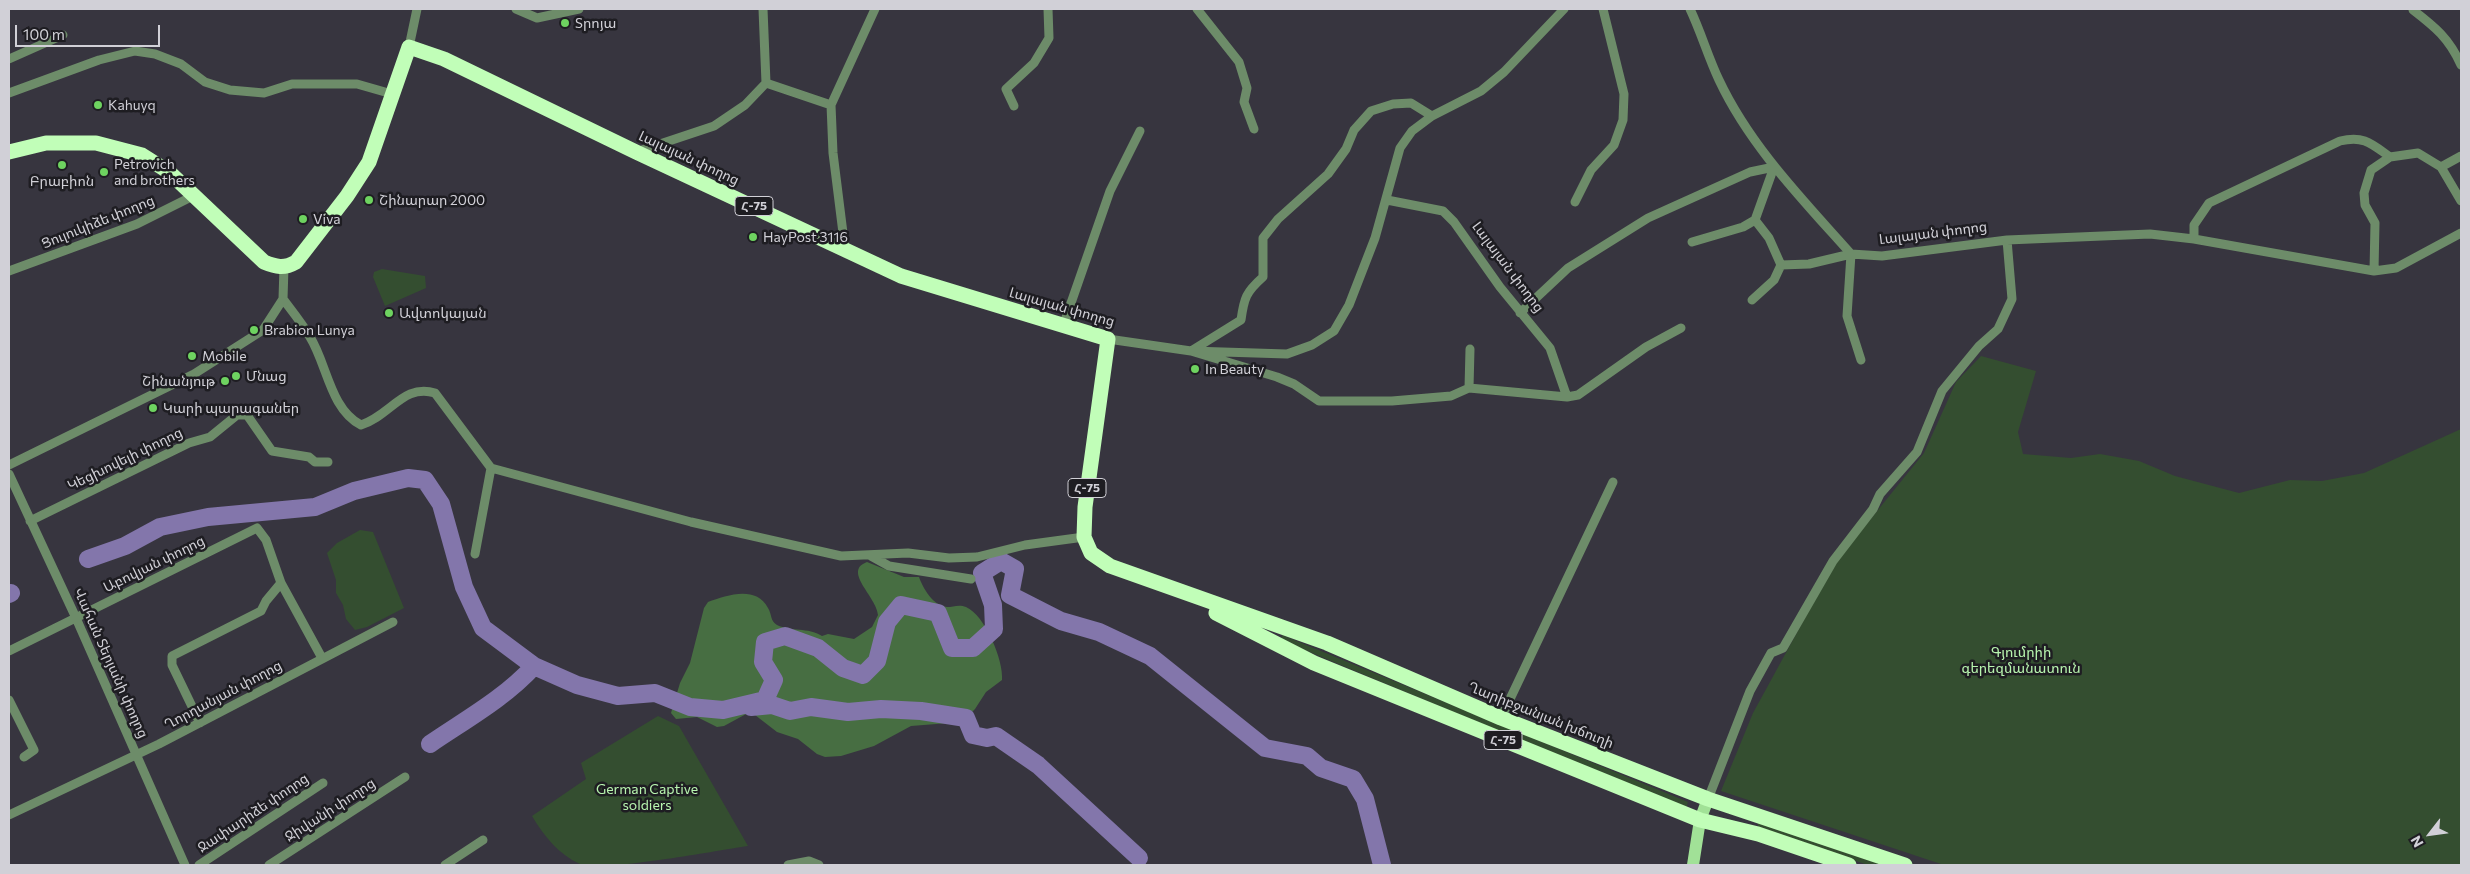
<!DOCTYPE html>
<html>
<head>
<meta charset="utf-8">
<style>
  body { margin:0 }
  #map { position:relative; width:2470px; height:874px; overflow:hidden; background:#37353f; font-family:Commissioner,sans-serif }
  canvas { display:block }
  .frame { position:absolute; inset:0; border:10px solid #d1d0d7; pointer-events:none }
  .north { position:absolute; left:2405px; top:809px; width:50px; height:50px; -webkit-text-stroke:4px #1e1d22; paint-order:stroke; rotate:240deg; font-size:14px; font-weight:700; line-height:20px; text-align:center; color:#d1d0d7 }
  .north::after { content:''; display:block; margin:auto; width:18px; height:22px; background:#d1d0d7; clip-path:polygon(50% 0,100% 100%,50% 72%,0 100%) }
  .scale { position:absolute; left:15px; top:25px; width:145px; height:22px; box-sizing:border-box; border:2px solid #d1d0d7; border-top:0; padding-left:6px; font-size:15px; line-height:18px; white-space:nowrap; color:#d1d0d7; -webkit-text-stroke:4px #1e1d22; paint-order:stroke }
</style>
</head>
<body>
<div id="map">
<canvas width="2470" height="874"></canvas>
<div class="frame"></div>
<div class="north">N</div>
<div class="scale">100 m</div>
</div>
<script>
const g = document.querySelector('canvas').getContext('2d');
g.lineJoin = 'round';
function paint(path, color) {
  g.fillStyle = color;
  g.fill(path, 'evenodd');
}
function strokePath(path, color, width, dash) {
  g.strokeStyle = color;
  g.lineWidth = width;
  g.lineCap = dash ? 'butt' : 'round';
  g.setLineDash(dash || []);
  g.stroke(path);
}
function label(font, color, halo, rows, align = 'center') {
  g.font = font + ' Commissioner,"Noto Sans Armenian",sans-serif';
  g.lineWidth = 5;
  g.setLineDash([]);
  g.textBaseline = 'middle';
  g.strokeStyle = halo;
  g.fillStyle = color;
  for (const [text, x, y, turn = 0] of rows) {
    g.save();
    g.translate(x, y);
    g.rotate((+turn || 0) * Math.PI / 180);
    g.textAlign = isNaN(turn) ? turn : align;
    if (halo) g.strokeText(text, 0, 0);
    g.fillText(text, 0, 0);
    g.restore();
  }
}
const green = new Path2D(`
  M382 269 425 276 426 288 385 306 373 277 374 272Z
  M1981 356 2036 371 2018 432 2023 454 2071 458 2100 454 2139 461 2175 476 2239 493 2290 480 2322 481 2364 473 2461 429V865H1944L1721 791 1753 713 1835 563 1924 453 1956 382Z
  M360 530 373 532 404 608 367 627 355 630 346 619 343 605 336 593V580L327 553 337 543Z
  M1282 635 1688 802 1686 809 1281 640Z
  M658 716 679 726 748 846C720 850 598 873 580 864 558 854 544 836 532 816L586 779 581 763Z
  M1758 821 1890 865H1868L1758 828Z`);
const forest = new Path2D(`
  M867 562 904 577H919C923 588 933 606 947 607 953 607 959 604 966 607 985 615 1004 661 1002 680L986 692 975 709 966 718 949 723 911 726 874 746 841 756 825 757 817 754 798 739 777 732 755 715 748 713 724 726 717 727 697 717 676 719 671 713 680 683 690 663 704 608 708 602C727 595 756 585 768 608 772 614 770 621 777 625 791 632 808 627 822 636L828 634 854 639 872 627 878 615C877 597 842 571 867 562Z`);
const river = new Path2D(`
  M88 559 125 546 160 527 208 517 315 507 354 491 408 478 425 480 441 504 464 587 483 628 534 666 577 685 618 696 655 693 690 707 723 710 765 700 774 680 763 662 765 642 785 636 818 648 843 668 863 675 877 661 887 622 901 605 938 613 952 648H973L994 629 993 605 982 573 1001 561 1015 569 1010 595 1061 621 1099 632 1150 656 1265 748 1307 756 1321 768 1353 779 1365 799 1382 865
  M9 594 11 593
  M751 707 772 705 790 711 811 707 848 712 881 709 921 711 966 718 973 735 987 738 996 736 1038 765 1139 858
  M430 744C465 720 505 698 534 666`);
const minor = new Path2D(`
  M516 9 537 18 579 9
  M1197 9 1239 62 1247 88 1244 102 1254 129
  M1690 9C1701 32 1708 57 1719 80 1750 146 1803 200 1851 254L1882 256 2007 240 2150 234 2194 239 2374 271 2396 268 2461 233
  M2413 10C2435 27 2449 38 2461 65
  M409 47 417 9
  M9 59 63 35
  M766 83 831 105
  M9 93 99 60 135 51 155 54 181 64 205 82 230 90 264 93 292 84H357L392 94
  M1014 106 1006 89 1034 63 1049 38 1048 9
  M1432 116 1411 103 1393 104 1371 111 1354 130 1346 149 1328 174 1278 219 1263 238V277C1246 292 1244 298 1241 320L1191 351 1277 377 1294 384 1319 401H1392L1451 396 1469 388 1567 397 1578 395 1646 347 1681 328
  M636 152 714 126 745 105 766 83 763 9
  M2441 167 2461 156
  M1387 200 1443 211 1454 222 1500 287 1550 348 1567 397
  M1575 202 1591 170 1614 145 1623 120 1624 94 1603 9
  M2194 239V225L2209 203 2340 141C2364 135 2372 144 2390 157
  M1692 242 1743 227 1755 220
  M845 249 833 153 831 105 875 9
  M1781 265 1809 264 1851 254 1847 316 1861 360
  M9 271 137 224 195 195
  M2374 271 2375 223 2365 205 2364 193 2371 170 2390 157 2418 153 2441 167 2461 201
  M283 299C292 311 302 323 310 337 327 364 330 409 361 425 390 416 404 383 435 393L491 468 691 522 841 556 908 553 949 558 977 557 1025 545 1084 537
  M1752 300 1774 280 1781 265 1769 238 1755 220 1774 167
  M1520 313 1568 268 1648 218 1750 172 1774 167
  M1063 326 1110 191 1140 131
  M1108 339 1191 351 1287 354 1312 345 1334 331 1349 305 1375 238 1400 148 1412 131 1432 116 1481 91 1504 72 1564 9
  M1469 388 1470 349
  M9 465 194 374 263 330 283 299 284 267
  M9 474 76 618 185 865
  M30 521 189 443 210 437 237 415H247L272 451 309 457 315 462H328
  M475 554 491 468
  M871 556 889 566 971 579
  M9 651 257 528 266 540 281 583 322 658
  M9 700 34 750 24 757
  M1501 718 1613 482
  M200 723 172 665V656L261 611 266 601 281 583
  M1708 799 1750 691 1771 653 1783 648 1833 561 1873 509 1880 494 1917 452 1942 391 1979 346 1998 329 2012 299 2007 240
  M9 815 159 744 393 622
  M199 865 323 783
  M269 865 405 777
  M445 865 483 840
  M788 865 809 861 819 865`);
const major = new Path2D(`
  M1693 865 1700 820 1708 799`);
const highway = new Path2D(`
  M9 152 46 143H96L142 155 169 172 264 262C276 267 284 269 296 262L347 196 369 162 409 47 444 59 636 152 901 276 1108 339 1085 507 1084 537 1091 553 1110 566 1327 643 1501 718 1708 799 1905 865
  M1216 613 1314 663 1700 820 1758 834 1849 865`);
const markers = [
  [565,23,5,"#6ed360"],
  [98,105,5,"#6ed360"],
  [62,165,5,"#6ed360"],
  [104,172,5,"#6ed360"],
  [369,200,5,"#6ed360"],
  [303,219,5,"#6ed360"],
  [753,237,5,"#6ed360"],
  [389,313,5,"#6ed360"],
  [254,330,5,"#6ed360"],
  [192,356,5,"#6ed360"],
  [1195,369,5,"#6ed360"],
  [236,376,5,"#6ed360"],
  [225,381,5,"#6ed360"],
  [153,408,5,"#6ed360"]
];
const shields = [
  [754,206,38],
  [1087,488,38],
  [1503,740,38]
];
const shieldNames = [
  ["Հ-75",754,206],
  ["Հ-75",1087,488],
  ["Հ-75",1503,740]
];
const poiNames = [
  ["Տրոյա",575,23],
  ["Kahuyq",108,105],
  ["Petrovich",114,164],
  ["and brothers",114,180],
  ["Բրաբիոն",62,181,"center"],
  ["Շինարար 2000",379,200],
  ["Viva",313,219],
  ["HayPost 3116",763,237],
  ["Ավտոկայան",399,313],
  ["Brabion Lunya",264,330],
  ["Mobile",202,356],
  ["In Beauty",1205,369],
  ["Մնաց",246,376],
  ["Շինանյութ",215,381,"right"],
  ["Կարի պարագաներ",163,408]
];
const streetNames = [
  ["Լալայան փողոց",689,158,25],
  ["Ցուլուկիձե փողոց",98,222,-22],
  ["Լալայան փողոց",1933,233,-7],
  ["Լալայան փողոց",1508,267,53],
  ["Լալայան փողոց",1062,307,16],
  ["Կեցխովելի փողոց",125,459,-26],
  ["Աբովյան փողոց",154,564,-26],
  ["Վահան Տերյանի փողոց",111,663,66],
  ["Ղորղանյան փողոց",223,695,-28],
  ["Ղարիբջանյան խճուղի",1541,715,22],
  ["Ջիվանի փողոց",330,810,-33],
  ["Ջափարիձե փողոց",253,813,-34]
];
const parkNames = [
  ["Գյումրիի",2021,652],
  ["գերեզմանատուն",2021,668],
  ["German Captive",647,789],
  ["soldiers",647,805]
];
paint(green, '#344e30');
paint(forest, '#476e42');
strokePath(river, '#8376ab', 18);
strokePath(minor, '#6d8c69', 9);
strokePath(major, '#a1e197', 12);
strokePath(highway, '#c1feb8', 15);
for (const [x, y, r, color] of markers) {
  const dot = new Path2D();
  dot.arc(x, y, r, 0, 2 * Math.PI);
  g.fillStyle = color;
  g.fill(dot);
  strokePath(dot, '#1e1d22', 2);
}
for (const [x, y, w] of shields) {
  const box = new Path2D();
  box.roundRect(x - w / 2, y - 9.5, w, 19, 4);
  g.fillStyle = '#1e1d22';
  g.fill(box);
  strokePath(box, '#d1d0d7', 1);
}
label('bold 12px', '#d1d0d7', null, shieldNames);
label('14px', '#d1d0d7', '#1e1d22', poiNames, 'left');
label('14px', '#d1d0d7', '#1e1d22', streetNames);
label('14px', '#b8f5af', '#1e1d22', parkNames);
</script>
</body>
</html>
